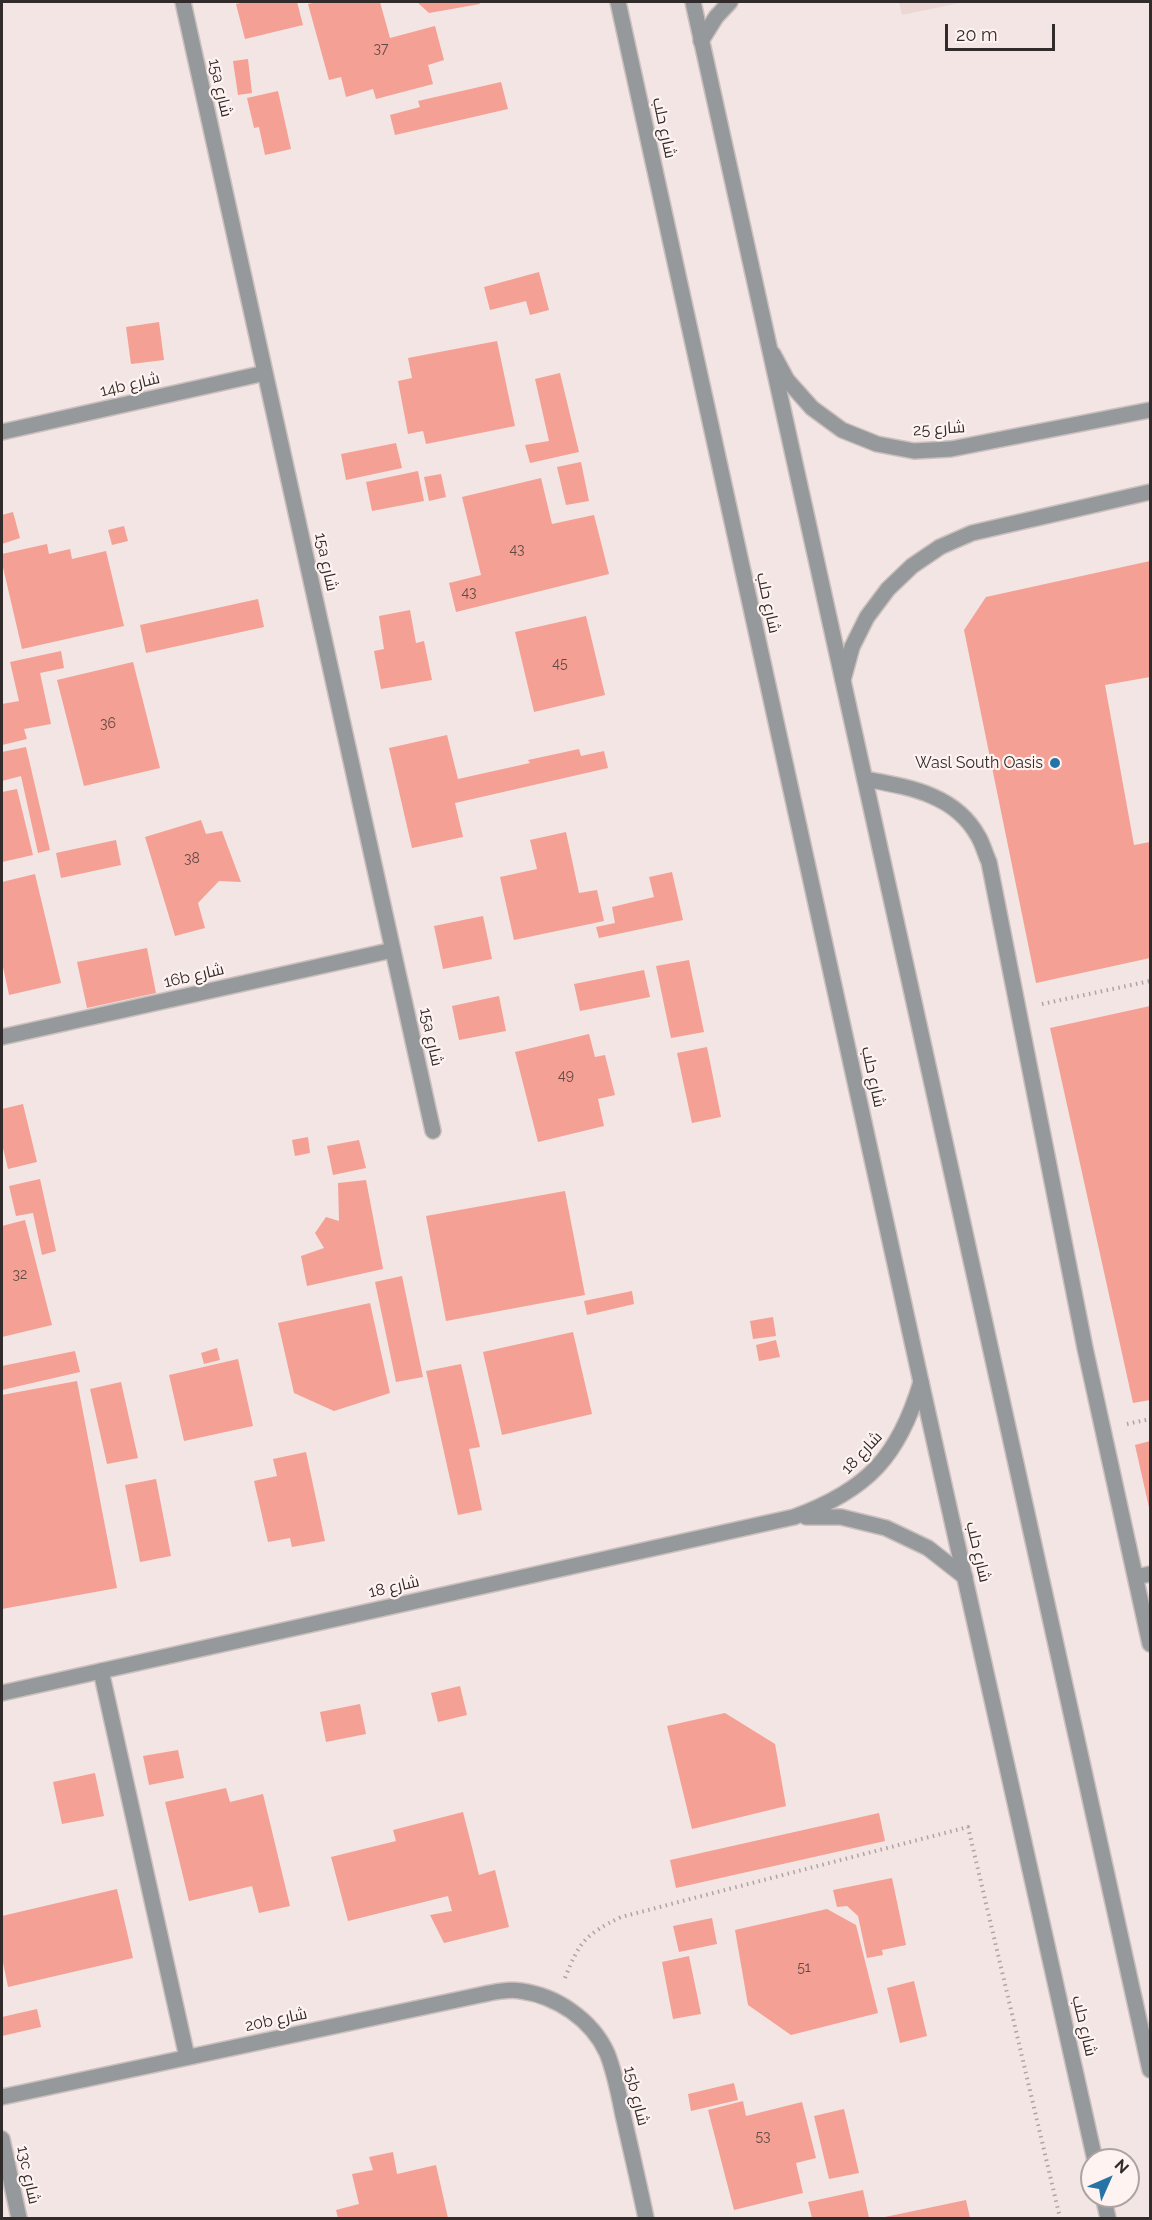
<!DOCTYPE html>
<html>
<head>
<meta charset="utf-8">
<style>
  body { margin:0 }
  #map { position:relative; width:1152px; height:2220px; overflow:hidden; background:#f2e5e3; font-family:Raleway,sans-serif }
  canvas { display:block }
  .frame { position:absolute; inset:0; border:3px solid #312c2b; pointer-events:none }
  .north { position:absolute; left:1080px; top:2148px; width:60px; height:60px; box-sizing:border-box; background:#fef3f1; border:2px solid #aca3a2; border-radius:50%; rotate:45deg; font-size:16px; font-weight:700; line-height:24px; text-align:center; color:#312c2b }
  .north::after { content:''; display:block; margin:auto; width:21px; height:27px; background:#2873a6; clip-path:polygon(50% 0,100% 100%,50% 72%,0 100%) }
  .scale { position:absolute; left:945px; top:24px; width:110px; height:27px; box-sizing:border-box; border:3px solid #312c2b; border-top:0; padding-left:8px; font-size:18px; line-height:21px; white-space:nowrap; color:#312c2b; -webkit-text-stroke:4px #fef3f1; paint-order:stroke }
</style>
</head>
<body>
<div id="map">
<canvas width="1152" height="2220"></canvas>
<div class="frame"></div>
<div class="north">N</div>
<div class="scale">20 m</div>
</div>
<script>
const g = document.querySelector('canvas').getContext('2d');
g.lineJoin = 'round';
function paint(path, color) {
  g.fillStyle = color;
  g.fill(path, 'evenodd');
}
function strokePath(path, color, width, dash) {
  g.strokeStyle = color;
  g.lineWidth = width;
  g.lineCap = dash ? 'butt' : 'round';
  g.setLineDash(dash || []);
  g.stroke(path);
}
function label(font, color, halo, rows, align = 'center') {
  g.font = font + ' Raleway,Cairo,sans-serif';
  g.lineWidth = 4.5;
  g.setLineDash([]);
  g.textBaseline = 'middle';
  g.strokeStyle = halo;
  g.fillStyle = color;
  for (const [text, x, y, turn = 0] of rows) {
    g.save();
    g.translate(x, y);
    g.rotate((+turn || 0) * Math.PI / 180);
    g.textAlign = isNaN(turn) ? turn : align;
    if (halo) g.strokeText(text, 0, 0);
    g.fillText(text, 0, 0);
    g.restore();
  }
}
const built = new Path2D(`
  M899 2H964L902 15Z`);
const building = new Path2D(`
  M245 2H297L303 25 245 39 236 4Z
  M317 2H380L390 38 435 26 444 60 428 65 433 84 376 99 373 89 346 97 341 77 329 80 308 4Z
  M417 2H479L480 4 429 13Z
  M248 59 252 93 238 95 233 61Z
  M501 82 508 109 395 135 390 115 420 107 418 101Z
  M278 91 291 149 265 155 259 127 254 128 247 98Z
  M539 272 549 310 530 315 526 301 490 310 484 287Z
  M159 322 164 360 131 364 126 327Z
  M497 341 515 426 426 444 423 431 408 434 398 381 412 378 408 358Z
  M560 373 579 452 530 463 525 445 549 441 535 379Z
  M396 443 402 468 346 480 341 454Z
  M581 462 589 501 566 505 557 467Z
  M418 471 424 501 372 511 366 482Z
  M441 474 446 497 429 501 424 477Z
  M541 478 552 524 594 515 609 574 456 612 449 583 481 575 462 497Z
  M13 512 20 538 2 544V515Z
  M124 526 128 541 112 545 108 530Z
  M47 544 49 554 70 549 72 559 106 551 124 626 22 649 2 563V554Z
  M1150 561V677L1105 685 1134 845 1150 842V958L1036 983 964 630 986 597Z
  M258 599 264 627 146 653 140 625Z
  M410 610 416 643 424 641 432 680 381 689 374 651 384 649 379 616Z
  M586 616 605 695 534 712 515 632Z
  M61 651 64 668 40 673 51 724 24 729 27 739 2 745V704L19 701 10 662Z
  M133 662 160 768 84 786 57 680Z
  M447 735 458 779 530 763 528 760 579 749 581 756 604 751 608 768 455 803 463 837 412 848 389 748Z
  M26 747 50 850 38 853 21 776 2 781V752Z
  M17 789 33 855 2 862V792Z
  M201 820 206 834 222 831 241 882 219 881 198 903 205 928 175 936 145 837Z
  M566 832 579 893 597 890 604 921 514 940 500 877 537 869 530 840Z
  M116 840 121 865 61 878 56 853Z
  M672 872 683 920 599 938 596 927 615 923 612 907 654 897 649 877Z
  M35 874 61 983 9 995 2 962V882Z
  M483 916 492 959 443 969 434 926Z
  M147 948 156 993 87 1008 77 962Z
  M689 960 704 1032 671 1038 656 966Z
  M644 970 650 997 580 1011 574 984Z
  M499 996 506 1031 459 1040 452 1006Z
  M1150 1006V1400L1133 1403 1050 1028Z
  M589 1034 595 1057 605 1055 615 1095 598 1099 604 1126 538 1142 515 1052Z
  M707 1047 721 1117 692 1123 677 1053Z
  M23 1104 37 1162 8 1169 3 1148H2V1109Z
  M308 1137 310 1153 295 1156 292 1140Z
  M359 1140 366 1168 333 1175 327 1146Z
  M40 1179 56 1251 42 1255 33 1213 16 1216 9 1186Z
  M366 1180 383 1269 307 1286 301 1256 324 1248 315 1233 326 1217 339 1221 338 1183Z
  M565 1191 585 1295 446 1321 426 1216Z
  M25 1220 52 1325 2 1337V1226Z
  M402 1276 423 1377 396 1382 375 1282Z
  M632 1291 634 1304 587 1315 584 1301Z
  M370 1303 390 1393 334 1411 294 1393 278 1323Z
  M773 1317 776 1336 753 1339 750 1321Z
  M573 1332 592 1414 502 1435 483 1352Z
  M776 1340 780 1357 759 1361 756 1345Z
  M217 1348 220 1360 204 1364 201 1353Z
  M75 1351 80 1372 2 1390V1366Z
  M238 1359 253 1426 184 1441 169 1375Z
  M461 1364 480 1447 469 1449 482 1510 458 1515 426 1371Z
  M77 1381 117 1588 2 1609V1395Z
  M121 1382 138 1458 107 1464 90 1389Z
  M1150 1441V1512L1135 1445Z
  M306 1452 325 1541 292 1547 290 1538 268 1542 254 1481 277 1476 273 1459Z
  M156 1479 171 1556 140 1562 125 1485Z
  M460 1686 467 1715 438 1722 431 1693Z
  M360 1704 366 1734 326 1742 320 1712Z
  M725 1713 775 1744 786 1806 692 1829 667 1726Z
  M178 1750 184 1778 149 1785 143 1756Z
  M95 1773 104 1816 62 1824 53 1782Z
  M226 1788 230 1802 263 1794 290 1906 259 1913 252 1886 189 1901 165 1802Z
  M463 1812 479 1875 495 1870 509 1927 444 1943 430 1915 452 1911 448 1896 348 1921 331 1857 396 1841 393 1830Z
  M879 1813 885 1841 676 1888 670 1860Z
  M892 1878 906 1945 882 1950 883 1955 867 1958 858 1916 847 1906 837 1907 833 1890Z
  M117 1889 133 1958 8 1987 2 1958V1916Z
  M827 1909 856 1925 878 2013 791 2035 748 2005 735 1930Z
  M712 1918 717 1944 679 1952 673 1926Z
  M689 1956 701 2014 673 2019 662 1962Z
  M914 1981 927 2036 900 2043 887 1988Z
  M37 2009 41 2027 2 2036V2017Z
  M734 2083 738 2100 691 2111 688 2094Z
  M743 2101 746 2116 802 2102 816 2158 796 2163 803 2193 734 2210 708 2110Z
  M844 2109 859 2173 829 2179 814 2116Z
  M393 2152 397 2174 436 2165 448 2218H338L336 2210 359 2204 352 2174 373 2170 369 2157Z
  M863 2190 869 2218H812L808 2202Z
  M966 2200 970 2218H885V2217Z`);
const path = new Path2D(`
  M1042 1004 1150 981
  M1127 1424 1150 1419
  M565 1978C579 1942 586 1934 621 1917L968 1827 1060 2218`);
const service = new Path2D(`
  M701 41 716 17 730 2
  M1136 1577 1150 1574
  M101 1671 187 2057`);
const minor = new Path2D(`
  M183 2 433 1131
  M773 354 787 380 812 408 842 430 877 444 914 451 951 449 1150 410
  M2 432 265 373
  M843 680 852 647 867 617 888 589 912 566 940 547 972 533 1150 492
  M865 779C908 787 955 794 978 836 983 844 985 854 989 862L1085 1348 1150 1644
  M2 1037 393 950
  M806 1517H841L886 1528 928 1548 965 1577
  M2 1693 794 1517C868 1490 899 1456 921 1382
  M2 2097 480 1995C494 1992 508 1989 521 1991 557 1996 592 2020 607 2053 615 2073 619 2095 623 2115 631 2150 639 2184 646 2218
  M2 2139 19 2218`);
const tertiary = new Path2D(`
  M618 2 921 1382 1095 2160
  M693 2 1150 2070
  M1103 2196 1108 2218`);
const markers = [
  [1055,763,6,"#2873a6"]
];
const numberNames = [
  ["37",381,49],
  ["43",517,550],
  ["43",469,593],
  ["45",560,664],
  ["36",108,724],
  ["38",192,859],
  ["49",566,1076],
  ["32",20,1275],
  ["51",804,1968],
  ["53",763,2137]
];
const streetNames = [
  ["15a شارع",220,88,77],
  ["شارع حلب",664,128,78],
  ["14b شارع",130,385,-13],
  ["شارع 25",939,429,-4],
  ["15a شارع",326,562,78],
  ["شارع حلب",768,603,78],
  ["16b شارع",194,976,-13],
  ["15a شارع",431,1037,78],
  ["شارع حلب",873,1077,78],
  ["شارع 18",862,1453,-47],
  ["شارع حلب",978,1552,77],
  ["شارع 18",394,1587,-13],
  ["20b شارع",276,2020,-12],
  ["شارع حلب",1084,2026,77],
  ["15b شارع",636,2096,76],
  ["13c شارع",28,2175,78]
];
const poiNames = [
  ["Wasl South Oasis",1043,763]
];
paint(built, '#edd7d4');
paint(building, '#f4a094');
strokePath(service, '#cbc0be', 18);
strokePath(minor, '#cbc0be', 18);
strokePath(tertiary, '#cbc0be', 18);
strokePath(path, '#aea4a3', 4, [1.5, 4.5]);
strokePath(service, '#95999c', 15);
strokePath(minor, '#95999c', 15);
strokePath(tertiary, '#95999c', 15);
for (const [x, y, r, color] of markers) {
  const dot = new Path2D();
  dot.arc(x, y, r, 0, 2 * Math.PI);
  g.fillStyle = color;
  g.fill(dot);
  strokePath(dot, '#fef3f1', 2);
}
label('14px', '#624945', null, numberNames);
label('16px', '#312c2b', '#fef3f1', streetNames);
label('16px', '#312c2b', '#fef3f1', poiNames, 'right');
</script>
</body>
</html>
